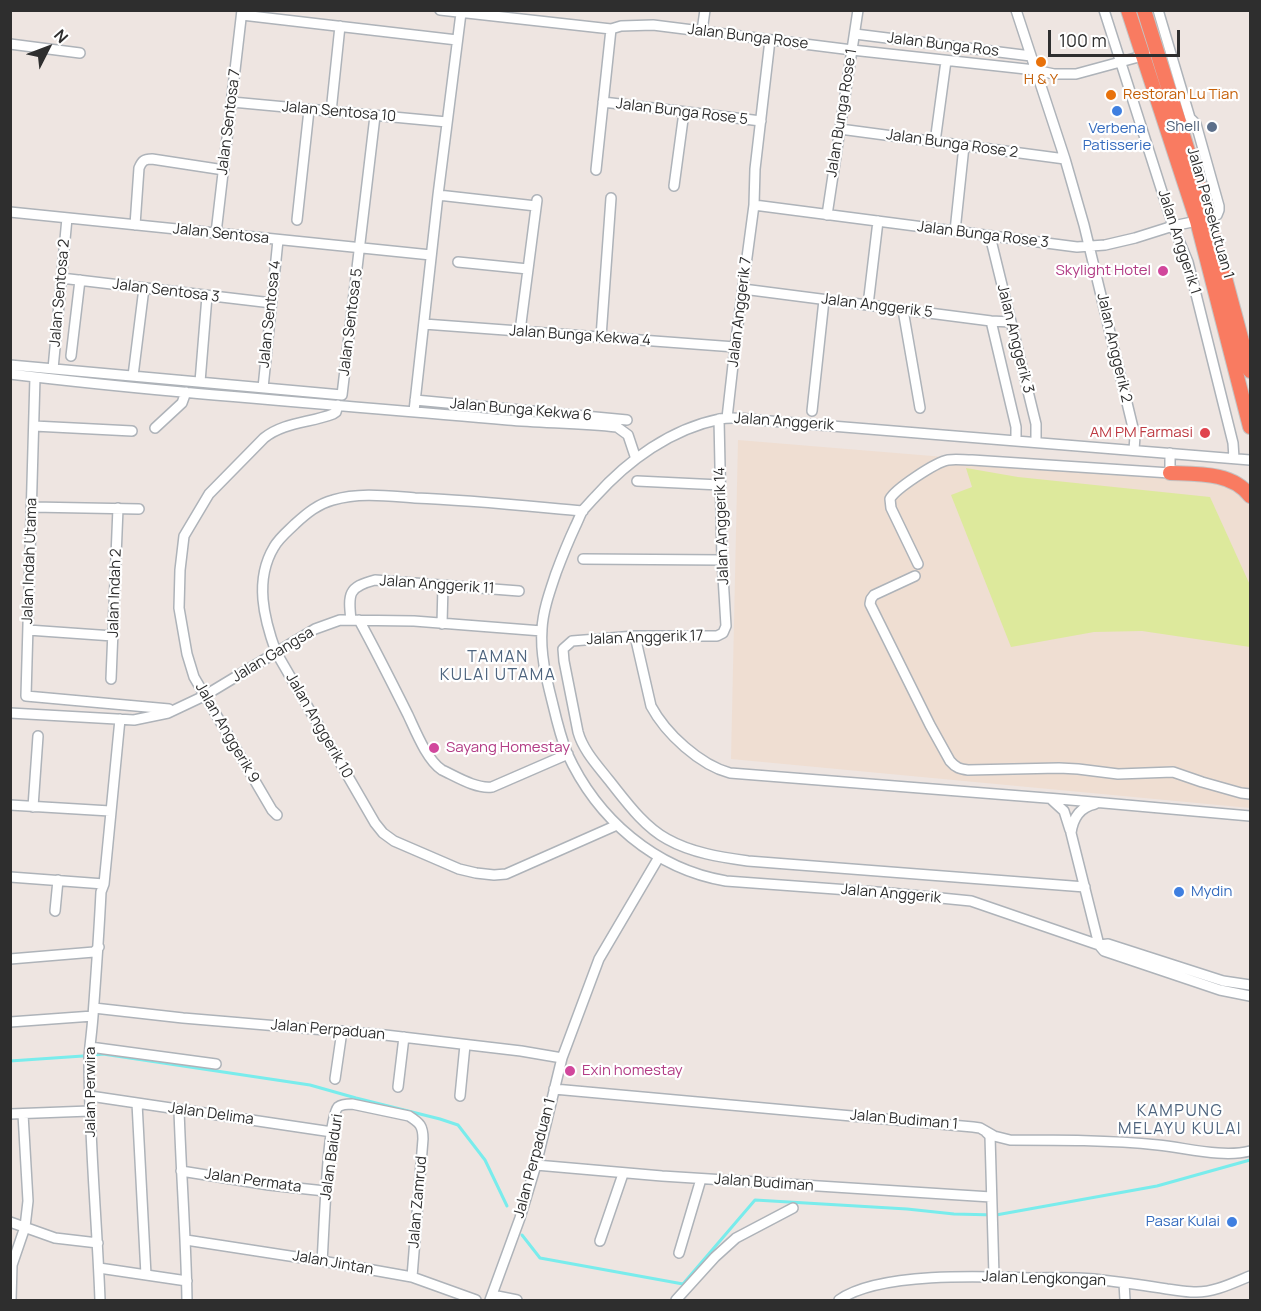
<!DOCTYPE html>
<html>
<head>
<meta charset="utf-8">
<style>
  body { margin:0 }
  #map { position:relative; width:1261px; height:1311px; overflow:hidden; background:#eee5e1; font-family:Manrope,sans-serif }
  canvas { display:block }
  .frame { position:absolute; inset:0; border:12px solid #2e2e2e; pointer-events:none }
  .north { position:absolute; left:18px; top:18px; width:60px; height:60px; -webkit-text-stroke:4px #fff; paint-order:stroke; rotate:48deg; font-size:16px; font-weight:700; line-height:24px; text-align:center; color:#2e2e2e }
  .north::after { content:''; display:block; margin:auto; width:21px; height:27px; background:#2e2e2e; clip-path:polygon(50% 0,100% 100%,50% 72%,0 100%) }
  .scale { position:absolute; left:1048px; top:30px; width:132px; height:27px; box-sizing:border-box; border:3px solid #2e2e2e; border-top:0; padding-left:8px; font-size:18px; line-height:21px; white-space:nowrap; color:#2e2e2e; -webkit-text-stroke:4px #fff; paint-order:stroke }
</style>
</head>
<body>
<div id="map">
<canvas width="1261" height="1311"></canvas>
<div class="frame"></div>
<div class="north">N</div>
<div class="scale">100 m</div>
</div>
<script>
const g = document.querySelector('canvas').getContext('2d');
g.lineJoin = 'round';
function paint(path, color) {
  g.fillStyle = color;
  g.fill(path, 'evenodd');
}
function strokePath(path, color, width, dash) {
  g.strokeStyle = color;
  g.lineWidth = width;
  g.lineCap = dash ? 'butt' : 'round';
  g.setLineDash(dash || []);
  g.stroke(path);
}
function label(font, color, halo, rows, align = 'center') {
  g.font = font + ' Manrope,sans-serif';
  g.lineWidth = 4.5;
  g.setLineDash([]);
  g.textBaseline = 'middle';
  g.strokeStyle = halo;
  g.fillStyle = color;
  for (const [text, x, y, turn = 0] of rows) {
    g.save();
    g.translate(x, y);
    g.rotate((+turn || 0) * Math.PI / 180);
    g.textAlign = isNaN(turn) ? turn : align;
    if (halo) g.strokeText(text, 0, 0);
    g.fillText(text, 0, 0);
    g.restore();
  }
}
const education = new Path2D(`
  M738 440 1224 480 1250 501V808L731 759Z`);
const pitch = new Path2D(`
  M966 468 1018 477 1210 497 1250 585V647L1142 631 1094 632 1011 647 951 495 972 487Z`);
const stream = new Path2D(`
  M95 1055 103 1054 310 1085 356 1098 440 1119 458 1125 485 1160 507 1206
  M10 1061 83 1056
  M522 1235 540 1258 683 1284 755 1200 907 1209 954 1214 996 1215 1157 1186 1250 1160`);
const minor = new Path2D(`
  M440 10 611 29 621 26 653 25 852 50 1035 70 1054 74H1076L1146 55
  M1016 10 1065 159 1084 225 1135 436 1134 450
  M1104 10 1173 226 1188 262 1233 443 1234 458
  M242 15 457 40
  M702 31 705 10
  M855 34 1031 56
  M10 44 80 53
  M232 102 447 122
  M603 102 761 121
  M331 112 340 26
  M840 129 1065 159
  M935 142 946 61
  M596 170 611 29
  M674 186 684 112
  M438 195 536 206
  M754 205 1077 247 1105 245 1135 238 1173 226 1197 221 1217 215 1219 210V206L1196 124 1190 118 1158 10
  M10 212 431 255
  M827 215 858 10
  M297 220 309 110
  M135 225 139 168C142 161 144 159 152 159L224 170
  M955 231 964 146
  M216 233 242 10
  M990 236 1036 424V442
  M458 262 528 269
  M61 278 272 303
  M743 289 991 321 1011 322
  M868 305 878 221
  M903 310 920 408
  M991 321 1016 427V440
  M424 324 735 347
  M520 331 537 200
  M601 337 611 198
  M71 356 80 280
  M10 365 342 395 375 116
  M53 369 67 218
  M10 374C176 394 342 405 508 420 544 423 581 423 617 427L628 435 636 459
  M133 376 144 288
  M35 377 26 696 169 709
  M200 382 207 296
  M263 388 278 240
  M415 400 627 420
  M414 411 438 195 461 13
  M812 411 824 300
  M727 418 735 347 754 205 755 169 770 40
  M719 419 722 560 726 626 723 633 717 636H635L572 641 563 649 564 661 578 732C583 750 597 765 608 779 625 800 643 826 667 839 692 853 720 857 748 861L1085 887
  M34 426 132 431
  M155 428 182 403 186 392
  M1250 460 770 421C754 420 736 416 720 419 671 429 628 460 595 497 591 501 587 506 583 510 580 515 578 521 575 527 568 542 562 557 556 573 550 591 543 610 542 629 540 655 547 681 553 705 557 722 561 738 567 753 597 819 655 869 726 881L890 893 971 901 1099 945 1108 944 1223 981 1250 985
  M637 481 720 485
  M32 507 139 509
  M583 511C527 506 471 500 415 498 388 496 360 492 333 500 318 504 307 513 295 524 288 531 279 538 274 547 254 580 264 619 276 652L375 823 383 833 394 841 459 869 476 873 494 875 506 874 617 825
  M583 559 722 560
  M918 564 891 508 890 499C895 489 936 462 948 460 955 459 964 460 972 460L1170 473V453
  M915 576 874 595 871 599 870 604 930 725 950 761C956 768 960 769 968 770L1059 768 1078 769 1118 774 1173 772 1202 782 1241 793 1250 794
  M351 620C348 594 348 587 375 580L519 591
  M359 620C376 651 392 683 408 715 416 732 427 760 442 770 457 777 476 789 492 787L568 754
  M442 624 443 585
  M28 630 113 636
  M635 636 651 706C666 734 700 765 730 773L1059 799 1250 816
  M111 679 118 508
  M10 713 134 720 168 713 204 696 315 629 340 620 414 621 542 631
  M1052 800 1064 811 1070 830
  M1095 804C1080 807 1073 818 1071 833L1099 945 1104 951 1220 990 1250 996
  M10 805 110 811
  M33 807 38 736
  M277 815 272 810 194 677 187 654 179 608 180 570 184 536 209 494 264 438C284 422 310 423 333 414L336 412 338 405
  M10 877 104 884
  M55 911 58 880
  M10 959 94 952 99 947
  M94 1008 183 1018 385 1035 521 1051 562 1058
  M10 1022 93 1016
  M90 1047 216 1064
  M335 1079 342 1031
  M398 1087 404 1037
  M554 1089 973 1127 980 1128 994 1136 1010 1140C1059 1140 1109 1140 1158 1145 1187 1148 1223 1158 1250 1151
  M90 1096 332 1132
  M460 1096 465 1045
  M137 1103 146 1275
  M179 1109C181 1173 186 1237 187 1300
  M10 1114 90 1111
  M986 1132 990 1136 994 1276
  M536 1165 662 1176 991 1197
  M181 1171 269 1185 325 1191
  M10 1222 55 1238 98 1243
  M186 1240 322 1261 412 1277 476 1300
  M600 1241 623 1174
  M679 1253 701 1179
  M322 1261C324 1238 327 1119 338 1107 342 1104 347 1104 352 1104L409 1116C420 1123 423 1126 423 1139L412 1277
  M99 1268 187 1281
  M1124 1283 1125 1300
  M492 1295 517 1300
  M11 1300 12 1265 25 1227 28 1201 23 1114
  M100 1300C97 1219 89 1138 89 1057 90 1044 92 1030 93 1016 96 975 99 934 101 892L104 884 120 719
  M490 1300 520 1218 536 1165 562 1058 599 959 659 857
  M676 1300 715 1257 736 1238 793 1208
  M839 1300C878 1272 982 1276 1031 1278 1053 1278 1072 1277 1094 1279 1119 1282 1143 1285 1167 1289 1176 1290 1185 1292 1194 1292 1213 1293 1233 1283 1250 1276`);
const highway = new Path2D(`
  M1128 10 1197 221 1250 427
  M1144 10 1209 218 1250 371
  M1170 473C1197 474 1233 472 1250 496`);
const markers = [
  [1041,62,6,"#e8710a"],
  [1111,95,6,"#e8710a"],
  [1117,111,6,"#3f7fe0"],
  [1212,127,6,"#5c6f8a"],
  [1163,271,6,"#d1479c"],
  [1205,433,6,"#e0444e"],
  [434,748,6,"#d1479c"],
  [1179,892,6,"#3f7fe0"],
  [570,1071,6,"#d1479c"],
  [1232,1222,6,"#3f7fe0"]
];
const streetNames = [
  ["Jalan Bunga Rose",748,37,7],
  ["Jalan Bunga Ros",943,45,7],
  ["Jalan Sentosa 10",339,112,5],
  ["Jalan Bunga Rose 5",682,112,7],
  ["Jalan Bunga Rose 1",842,113,-81],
  ["Jalan Sentosa 7",229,122,-83],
  ["Jalan Bunga Rose 2",952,144,8],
  ["Jalan Persekutuan 1",1210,213,74],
  ["Jalan Sentosa",221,234,6],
  ["Jalan Bunga Rose 3",983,235,7],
  ["Jalan Anggerik 1",1179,242,72],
  ["Jalan Sentosa 3",166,291,7],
  ["Jalan Sentosa 2",60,293,-85],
  ["Jalan Anggerik 5",877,306,7],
  ["Jalan Anggerik 7",740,312,-83],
  ["Jalan Sentosa 4",270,314,-84],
  ["Jalan Sentosa 5",351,322,-83],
  ["Jalan Bunga Kekwa 4",580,336,4],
  ["Jalan Anggerik 3",1015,339,76],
  ["Jalan Anggerik 2",1114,348,77],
  ["Jalan Bunga Kekwa 6",521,410,5],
  ["Jalan Anggerik",784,422,4],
  ["Jalan Anggerik 14",722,526,-92],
  ["Jalan Indah Utama",30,561,-88],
  ["Jalan Anggerik 11",437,585,4],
  ["Jalan Indah 2",115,593,-88],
  ["Jalan Anggerik 17",645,638,-2],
  ["Jalan Gangsa",273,655,-31],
  ["Jalan Anggerik 10",319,726,60],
  ["Jalan Anggerik 9",227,733,60],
  ["Jalan Anggerik",891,894,5],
  ["Jalan Perpaduan",328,1030,5],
  ["Jalan Perwira",91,1092,-90],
  ["Jalan Delima",211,1114,8],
  ["Jalan Budiman 1",904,1120,5],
  ["Jalan Baiduri",332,1157,-82],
  ["Jalan Perpaduan 1",535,1158,-75],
  ["Jalan Permata",253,1181,8],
  ["Jalan Budiman",764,1183,4],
  ["Jalan Zamrud",418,1202,-85],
  ["Jalan Jintan",333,1263,10],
  ["Jalan Lengkongan",1044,1279,2]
];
const foodNames = [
  ["H & Y",1041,80],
  ["Restoran Lu Tian",1123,95,"left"]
];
const serviceNames = [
  ["Shell",1200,127]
];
const shopNames = [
  ["Verbena",1117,129],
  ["Patisserie",1117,146],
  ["Mydin",1191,892,"left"],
  ["Pasar Kulai",1220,1222,"right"]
];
const hotelNames = [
  ["Skylight Hotel",1151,271,"right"],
  ["Sayang Homestay",446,748],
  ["Exin homestay",582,1071]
];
const healthNames = [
  ["AM PM Farmasi",1193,433]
];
const neighbourhoodNames = [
  ["TAMAN",498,658],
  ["KULAI UTAMA",498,676],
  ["KAMPUNG",1180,1112],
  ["MELAYU KULAI",1180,1130]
];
paint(education, '#efded2');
paint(pitch, '#dde99c');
strokePath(stream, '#79ecec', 3);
strokePath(minor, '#aeb3b9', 12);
strokePath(highway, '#c4c4c4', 16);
strokePath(minor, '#fff', 9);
strokePath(highway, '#f97b61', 14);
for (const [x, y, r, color] of markers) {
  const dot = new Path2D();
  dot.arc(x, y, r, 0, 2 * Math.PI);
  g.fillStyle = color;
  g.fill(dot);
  strokePath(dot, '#fff', 2);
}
label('15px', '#2e2e2e', '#fff', streetNames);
label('15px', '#c56008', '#fff', foodNames);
label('15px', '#4e5e75', '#fff', serviceNames, 'right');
label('15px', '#366cbe', '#fff', shopNames);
label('15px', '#b23c85', '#fff', hotelNames, 'left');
label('15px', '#be3a42', '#fff', healthNames, 'right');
g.letterSpacing = '1.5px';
label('16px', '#4e647e', '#fff', neighbourhoodNames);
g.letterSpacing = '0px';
</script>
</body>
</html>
